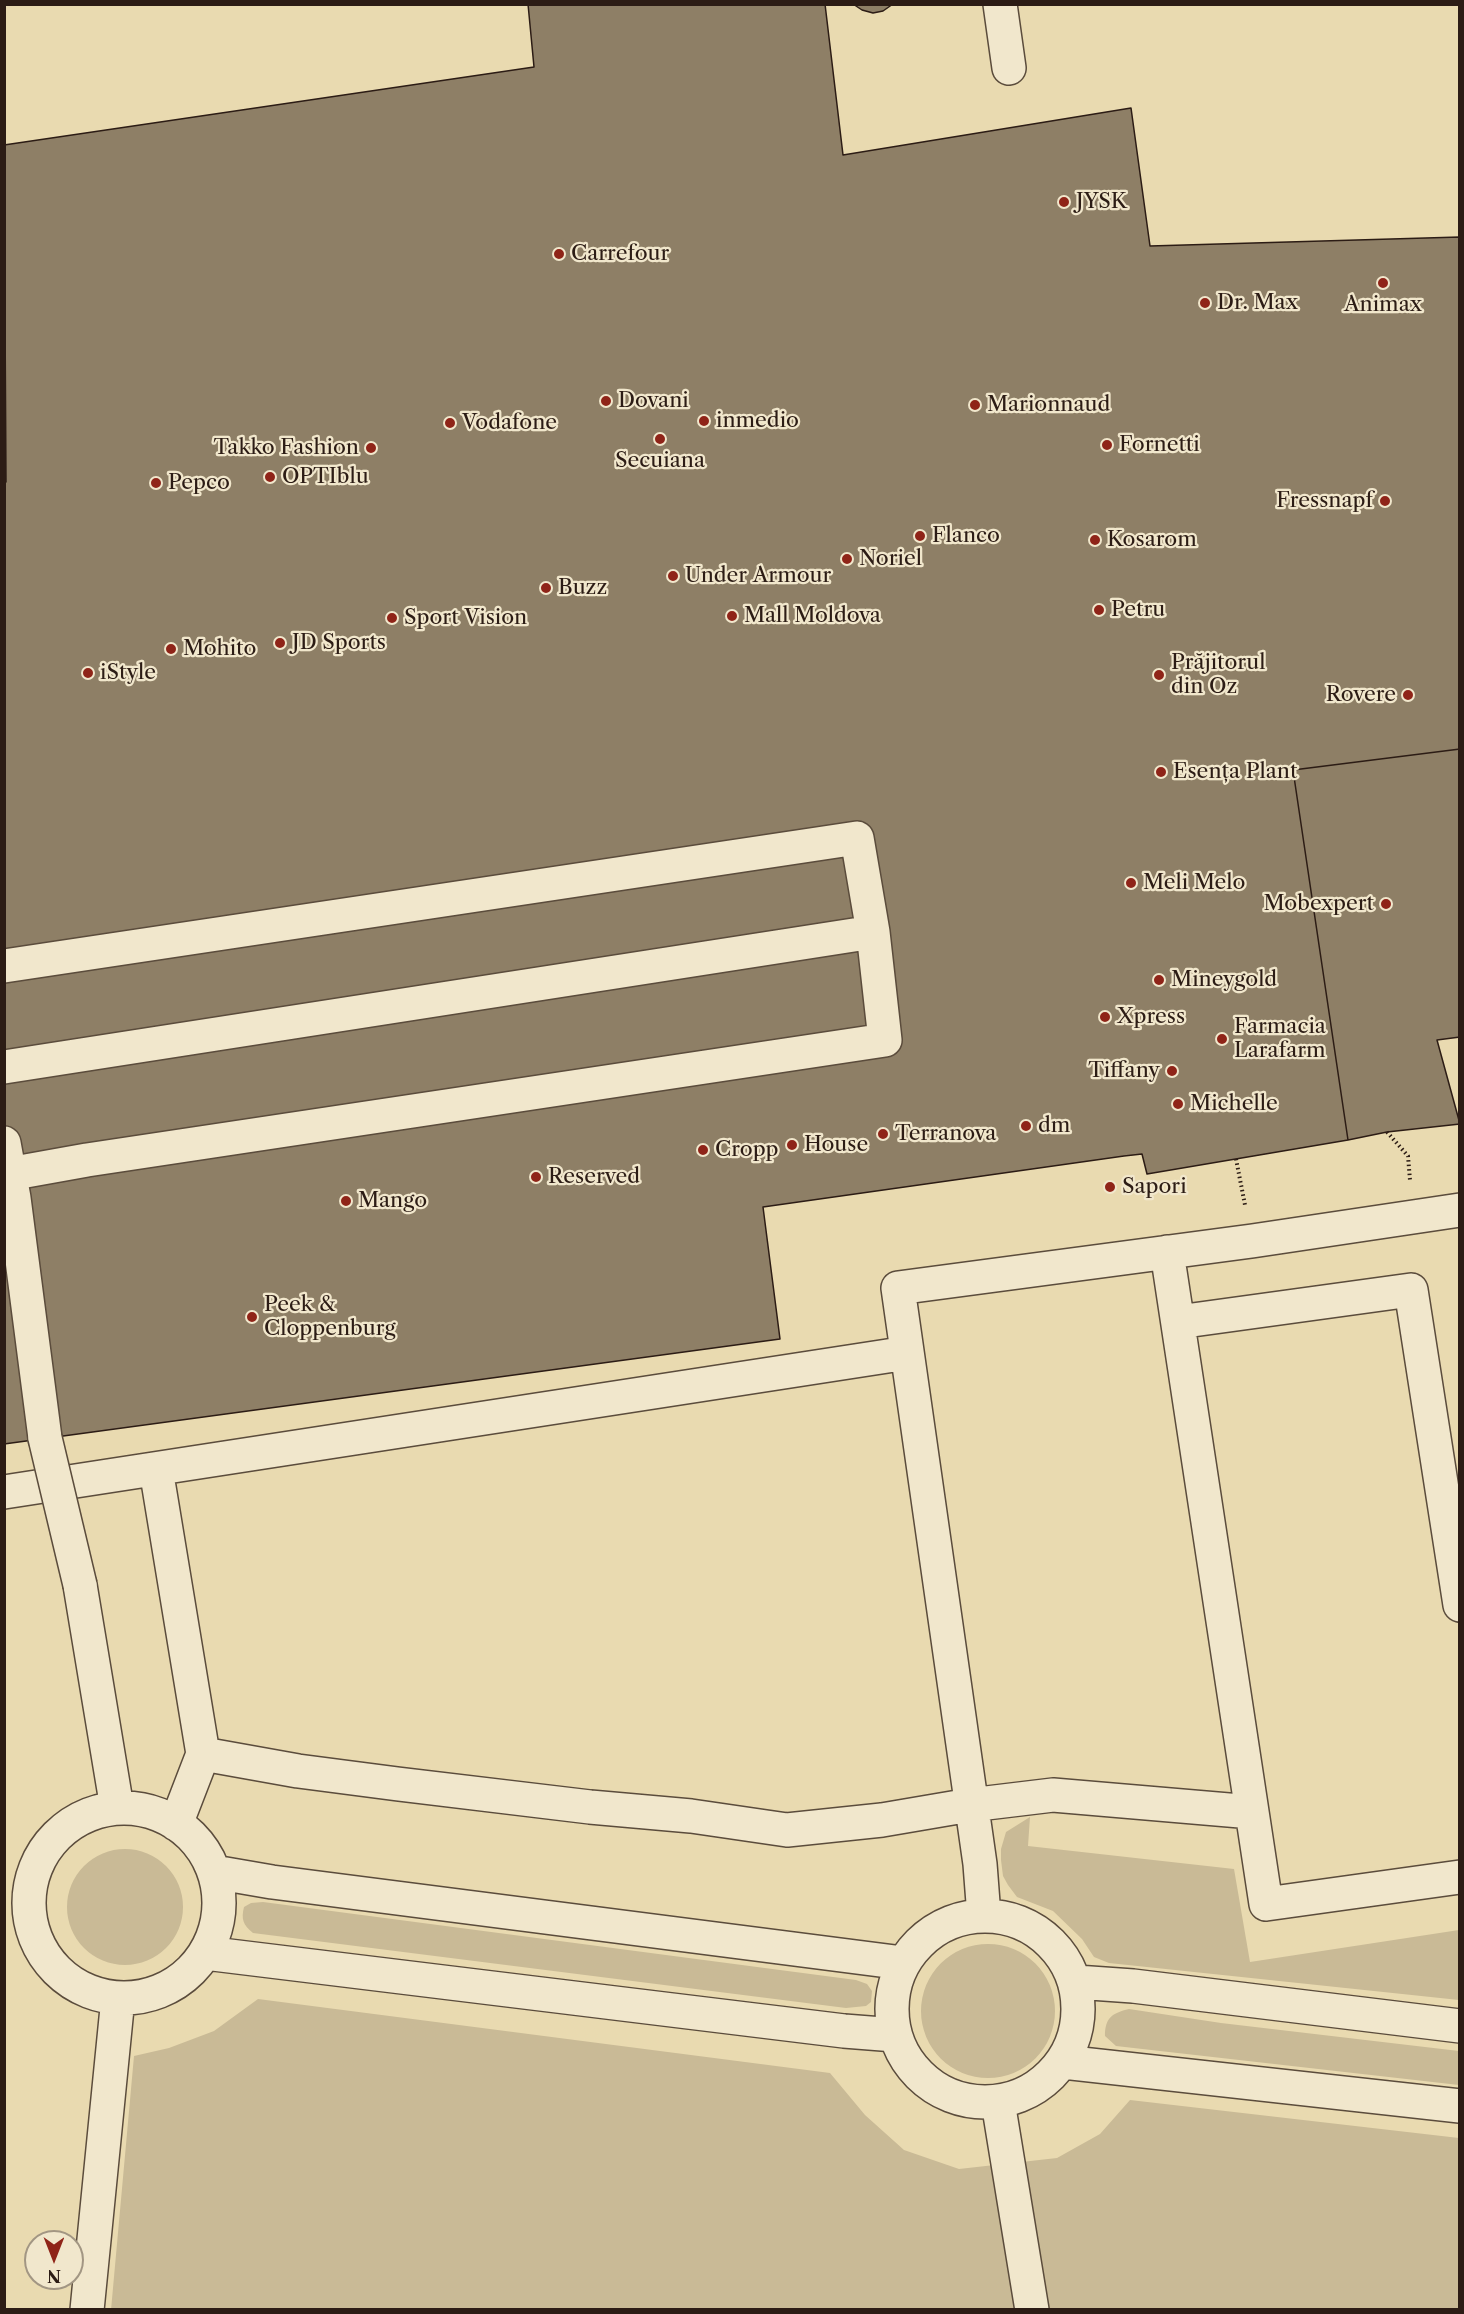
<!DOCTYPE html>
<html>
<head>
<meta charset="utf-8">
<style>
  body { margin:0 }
  #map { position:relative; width:1464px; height:2314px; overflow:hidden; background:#e9dab0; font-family:"Libre Caslon Text",serif }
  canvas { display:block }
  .frame { position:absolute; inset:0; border:6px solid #2c1c15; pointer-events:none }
  .north { position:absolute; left:24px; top:2230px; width:60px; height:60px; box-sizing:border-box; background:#f1e7cc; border:2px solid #a29683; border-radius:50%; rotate:180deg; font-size:16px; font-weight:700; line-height:24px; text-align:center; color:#2c1c15 }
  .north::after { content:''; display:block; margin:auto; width:21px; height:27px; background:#8f2418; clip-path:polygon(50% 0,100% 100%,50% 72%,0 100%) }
</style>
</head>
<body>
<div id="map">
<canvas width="1464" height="2314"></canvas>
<div class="frame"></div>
<div class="north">N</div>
</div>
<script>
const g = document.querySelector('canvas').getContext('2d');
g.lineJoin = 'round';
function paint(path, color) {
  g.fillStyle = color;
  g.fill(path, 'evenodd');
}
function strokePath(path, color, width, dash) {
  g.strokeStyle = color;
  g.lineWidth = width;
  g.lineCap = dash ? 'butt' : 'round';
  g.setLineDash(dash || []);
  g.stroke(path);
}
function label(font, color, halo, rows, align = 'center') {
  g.font = font + ' "Libre Caslon Text",serif';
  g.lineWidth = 4.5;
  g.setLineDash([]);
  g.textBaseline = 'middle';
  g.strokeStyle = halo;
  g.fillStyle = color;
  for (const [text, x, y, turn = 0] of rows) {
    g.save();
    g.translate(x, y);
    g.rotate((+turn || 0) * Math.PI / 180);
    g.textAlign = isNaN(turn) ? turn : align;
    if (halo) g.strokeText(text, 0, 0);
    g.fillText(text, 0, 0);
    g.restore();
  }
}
const green = new Path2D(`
  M1030 1817 1028 1846 1234 1869 1250 1962 1459 1930V2000L1109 1963 1094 1957 1082 1939 1053 1911 1017 1897 1008 1885 1003 1876 1001 1860V1849L1006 1832Z
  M67 1907a58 58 0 1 1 116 0a58 58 0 1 1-116 0Z
  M263 1902 856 1980 867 1984 872 1991 871 2002 866 2006 846 2008 253 1933C243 1925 241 1919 244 1907L251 1903Z
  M921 2011a67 67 0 1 1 134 0a67 67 0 1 1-134 0Z
  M258 1999 830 2073 865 2115 904 2150 959 2169 1057 2158 1100 2134 1130 2100 1459 2138V2309L111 2310 134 2056 169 2048 214 2031Z
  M1129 2009 1221 2023 1459 2051V2085L1116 2046 1105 2036C1105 2018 1112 2013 1129 2009Z`);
const building = new Path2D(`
  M528 4H825L843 155 1131 108 1150 246 1460 237V749L1293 770 1348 1140 1147 1174 1142 1154 1124 1156 763 1207 780 1339 4 1444V482H6L4 145 534 67Z
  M893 4 883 11 873 13 862 10 853 4Z
  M1460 749V1037L1437 1040 1460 1124 1387 1132 1348 1140 1293 770Z`);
const path = new Path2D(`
  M1387 1132 1408 1156 1410 1180
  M1236 1159 1245 1205`);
const minor = new Path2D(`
  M1000 4 1009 68
  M4 966 857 838 873 932 885 1040 87 1160 9 1174
  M4 1067 873 932
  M4 1143 14 1198 45 1438
  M1167 1252 1266 1904 1460 1877
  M1178 1322 1411 1290 1460 1605
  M156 1469 203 1754
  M4 1492 907 1353
  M80 1585 117 1808
  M29 1903a95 95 0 1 1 190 0a95 95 0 1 1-190 0Z
  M176 1824 203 1754 298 1771 398 1784 590 1807 691 1816 787 1830 882 1820 970 1805 1053 1795 1252 1812
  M214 1872 272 1882 903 1963
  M892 2009a93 93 0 1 1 186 0a93 93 0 1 1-186 0Z
  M984 1916 980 1864 898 1288 1252 1241 1460 1210
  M205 1953 844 2031 895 2035
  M1076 1982 1133 1986 1460 2026
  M1063 2062 1460 2106
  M998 2102 1032 2310
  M87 2310 118 1998`);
const minorBridge = new Path2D(`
  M45 1438 80 1585`);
const markers = [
  [1064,202,6,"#8f2418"],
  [559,254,6,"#8f2418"],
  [1383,283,6,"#8f2418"],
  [1205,303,6,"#8f2418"],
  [606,401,6,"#8f2418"],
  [975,405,6,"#8f2418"],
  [704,421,6,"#8f2418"],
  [450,423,6,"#8f2418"],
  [660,439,6,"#8f2418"],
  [1107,445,6,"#8f2418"],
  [371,448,6,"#8f2418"],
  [270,477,6,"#8f2418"],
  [156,483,6,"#8f2418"],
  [1385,501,6,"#8f2418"],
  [920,536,6,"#8f2418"],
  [1095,540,6,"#8f2418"],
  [847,559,6,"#8f2418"],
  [673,576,6,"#8f2418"],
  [546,588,6,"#8f2418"],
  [1099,610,6,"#8f2418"],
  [732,616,6,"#8f2418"],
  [392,618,6,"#8f2418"],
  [280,643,6,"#8f2418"],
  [171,649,6,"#8f2418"],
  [88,673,6,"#8f2418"],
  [1159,675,6,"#8f2418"],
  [1408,695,6,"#8f2418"],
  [1161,772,6,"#8f2418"],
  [1131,883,6,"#8f2418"],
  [1386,904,6,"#8f2418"],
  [1159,980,6,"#8f2418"],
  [1105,1017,6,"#8f2418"],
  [1222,1039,6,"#8f2418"],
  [1172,1071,6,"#8f2418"],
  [1178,1104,6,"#8f2418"],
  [1026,1126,6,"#8f2418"],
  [883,1134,6,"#8f2418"],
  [792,1145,6,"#8f2418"],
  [703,1150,6,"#8f2418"],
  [536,1177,6,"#8f2418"],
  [1110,1187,6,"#8f2418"],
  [346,1201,6,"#8f2418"],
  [252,1317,6,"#8f2418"]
];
const poiNames = [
  ["JYSK",1076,202],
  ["Carrefour",571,254],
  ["Dr. Max",1217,303],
  ["Animax",1383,305,"center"],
  ["Dovani",618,401],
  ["Marionnaud",987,405],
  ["inmedio",716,421],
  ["Vodafone",462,423],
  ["Fornetti",1119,445],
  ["Takko Fashion",359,448,"right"],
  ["Secuiana",660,461,"center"],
  ["OPTIblu",282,477],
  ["Pepco",168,483],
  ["Fressnapf",1373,501,"right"],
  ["Flanco",932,536],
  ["Kosarom",1107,540],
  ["Noriel",859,559],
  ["Under Armour",685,576],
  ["Buzz",558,588],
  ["Petru",1111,610],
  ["Mall Moldova",744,616],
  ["Sport Vision",404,618],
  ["JD Sports",292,643],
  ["Mohito",183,649],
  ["Prăjitorul",1171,663],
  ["din Oz",1171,687],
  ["iStyle",100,673],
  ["Rovere",1396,695,"right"],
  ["Esența Plant",1173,772],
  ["Meli Melo",1143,883],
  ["Mobexpert",1374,904,"right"],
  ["Mineygold",1171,980],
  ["Xpress",1117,1017],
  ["Farmacia",1234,1027],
  ["Larafarm",1234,1051],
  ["Tiffany",1160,1071,"right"],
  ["Michelle",1190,1104],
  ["dm",1038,1126],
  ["Terranova",895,1134],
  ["House",804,1145],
  ["Cropp",715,1150],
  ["Reserved",548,1177],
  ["Sapori",1122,1187],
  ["Mango",358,1201],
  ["Peek &",264,1305],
  ["Cloppenburg",264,1329]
];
paint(green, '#c9ba96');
paint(building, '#8e7f66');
strokePath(building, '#2c1c15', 1.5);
strokePath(minor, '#5b4c3c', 36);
strokePath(path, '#2c1c15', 4, [1.5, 3]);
strokePath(minor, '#f1e7cc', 33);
strokePath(minorBridge, '#5b4c3c', 36, []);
strokePath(minorBridge, '#f1e7cc', 33);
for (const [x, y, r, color] of markers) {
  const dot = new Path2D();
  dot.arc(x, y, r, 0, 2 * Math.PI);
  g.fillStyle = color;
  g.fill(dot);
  strokePath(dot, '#f1e7cc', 2);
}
label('21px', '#2c1c15', '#f1e7cc', poiNames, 'left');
</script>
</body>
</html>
